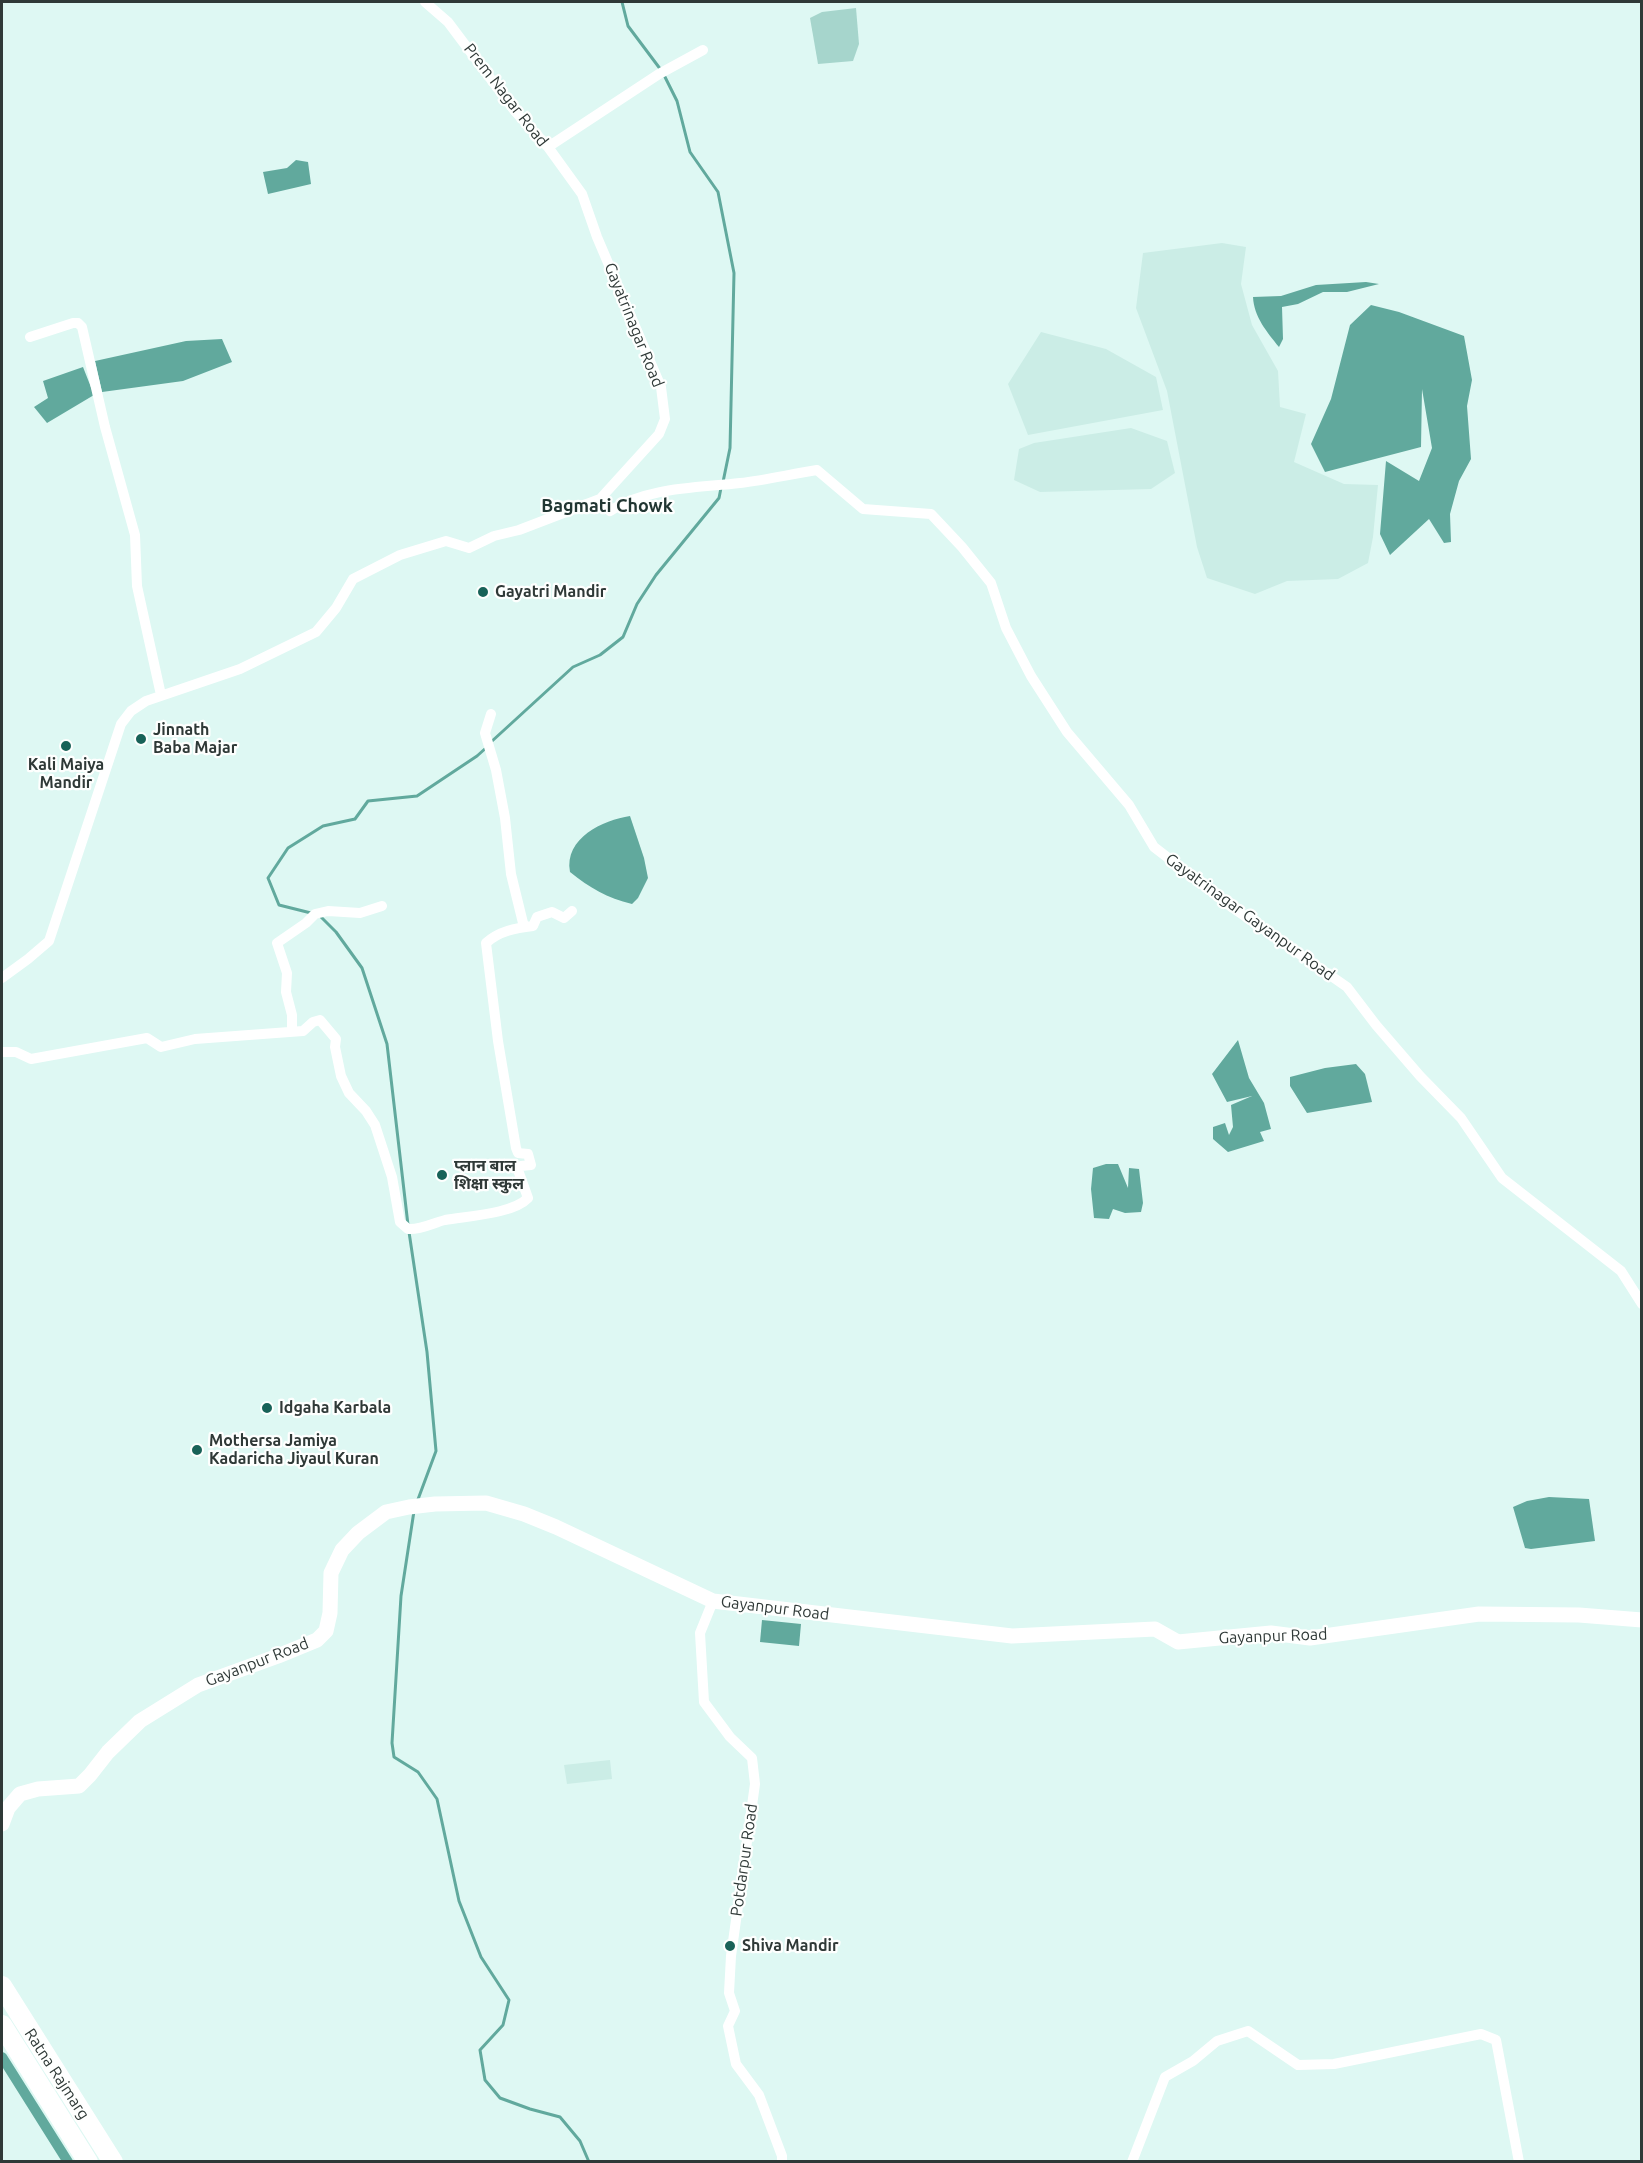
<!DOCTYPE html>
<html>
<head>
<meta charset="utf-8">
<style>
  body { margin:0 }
  #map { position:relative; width:1643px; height:2163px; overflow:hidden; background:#def8f3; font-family:Ubuntu,sans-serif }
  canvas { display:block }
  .frame { position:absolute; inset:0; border:3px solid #2f3937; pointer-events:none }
</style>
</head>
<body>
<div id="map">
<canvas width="1643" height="2163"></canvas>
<div class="frame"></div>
</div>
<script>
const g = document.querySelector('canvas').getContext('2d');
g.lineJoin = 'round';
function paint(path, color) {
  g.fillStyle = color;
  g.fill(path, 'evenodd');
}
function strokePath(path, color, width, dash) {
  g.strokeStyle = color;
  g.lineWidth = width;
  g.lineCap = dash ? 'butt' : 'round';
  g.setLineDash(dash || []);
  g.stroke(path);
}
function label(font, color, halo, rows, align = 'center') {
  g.font = font + ' Ubuntu,"Noto Sans Devanagari",sans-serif';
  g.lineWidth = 4.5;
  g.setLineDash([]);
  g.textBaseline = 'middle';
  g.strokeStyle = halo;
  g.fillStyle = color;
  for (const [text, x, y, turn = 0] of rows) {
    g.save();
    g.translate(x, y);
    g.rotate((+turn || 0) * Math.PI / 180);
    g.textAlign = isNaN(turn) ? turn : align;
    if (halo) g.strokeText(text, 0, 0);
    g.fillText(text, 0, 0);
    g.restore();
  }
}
const built = new Path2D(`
  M1222 243 1246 247 1241 284 1252 325 1278 371 1280 407 1306 414 1294 462 1344 484 1378 485 1373 537 1368 563 1338 579 1287 581 1255 594 1207 578 1197 547 1167 391 1136 308 1143 253Z
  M1041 332 1106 349 1156 377 1163 410 1028 435 1008 384Z
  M1131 428 1167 441 1175 473 1151 489 1040 492 1014 480 1019 449 1034 443Z
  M610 1760 612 1779 567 1784 564 1765Z`);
const green = new Path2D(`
  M856 8 859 44 853 61 818 64 810 18 822 12Z`);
const water = new Path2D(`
  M296 160 308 162 311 184 268 194 263 172 287 168Z
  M1366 282 1379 284 1347 292H1323L1298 304 1282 307 1283 339 1279 347C1267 332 1254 317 1253 297L1281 296 1316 285Z
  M1371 305 1399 312 1464 336 1472 380 1467 406 1471 459 1459 481 1450 514 1451 542 1444 543 1429 519 1390 555 1380 534 1386 461 1419 481 1432 448 1422 389 1421 447 1325 472 1311 444 1331 399 1350 325Z
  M222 339 232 362 183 381 102 392 95 361 186 341Z
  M83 367 94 395 47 423 34 407 48 398 43 381Z
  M630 816 644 858 648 878 638 898 632 904C607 898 590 888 570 872 564 838 603 820 630 816Z
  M1238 1040 1249 1078 1264 1103 1271 1129 1260 1132 1264 1141 1228 1152 1213 1139V1127L1225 1123 1229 1135 1233 1127 1231 1105 1252 1096 1227 1102 1212 1074Z
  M1356 1064 1365 1074 1372 1102 1307 1113 1290 1086V1077L1325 1068Z
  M1106 1164H1118L1128 1188 1129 1168 1139 1169 1143 1203 1141 1212 1125 1213 1113 1209 1109 1219 1094 1218 1091 1189 1093 1168Z
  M1549 1497 1589 1499 1595 1541 1531 1549 1525 1548 1513 1507 1527 1501Z
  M762 1620 801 1624 799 1646 760 1642Z`);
const stream = new Path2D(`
  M622 2 628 26 661 70
  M664 75 677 101 690 152 718 192 734 273 730 448 723 482
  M491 742 573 667 600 655 623 637 637 604 656 575 719 498 721 488
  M311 913 279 905 268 878 288 848 323 826 355 819 368 801 417 796 477 756 487 747
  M320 916 336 932 362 968 387 1044 408 1225
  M409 1232 427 1352 436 1451 417 1502
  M414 1511 401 1596 392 1743 394 1757 418 1772 437 1799 459 1901 481 1957 509 2000 503 2025 480 2050 485 2080 500 2098 530 2109 560 2117 580 2141 589 2162`);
const canal = new Path2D(`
  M2 2057 68 2162`);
const street = new Path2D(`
  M548 147 659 74 703 50
  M30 337 73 323H78L82 327 105 427 135 535 137 586 161 695
  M600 499 610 511C646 487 698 488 740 483 766 480 791 474 817 470L863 509 931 514 962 547 991 583 1006 628 1031 676 1067 732 1129 805 1154 847 1233 908 1347 987 1376 1025 1420 1076 1461 1118 1502 1178 1621 1271 1642 1304
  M491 714 485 733 496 770 505 818 511 874 524 927
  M2 978 28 959 49 941 121 724 131 711 146 701 240 669 316 632 336 608 353 579 400 555 446 541 469 548 494 536 519 530 600 499 659 434 665 419 661 387 597 237 582 194 548 147 514 110 448 22 425 2
  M292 1031V1015L286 992 287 973 277 943 306 923 315 914 328 911 360 913 382 906
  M2 1052H16L31 1059 147 1038 161 1047 195 1039 303 1031 313 1022 320 1020 336 1039 335 1047 341 1076 349 1093 366 1111 375 1125 392 1177 400 1222 408 1229C421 1230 433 1223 445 1220 467 1216 513 1214 528 1198L518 1170 521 1166 531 1165 528 1154 518 1153 516 1148 498 1041 486 943C499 931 516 928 533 926L537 917 552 912 564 918 572 911
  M713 1601 700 1633 704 1702 730 1737 752 1758 755 1784 731 1956 729 1993 735 2011 728 2026 736 2064 759 2095 782 2156V2162
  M1132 2162 1165 2077 1193 2061 1217 2041 1248 2031 1298 2065 1334 2064 1481 2034 1496 2040 1519 2162`);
const secondary = new Path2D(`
  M2 1824 8 1808 20 1794 38 1789 79 1786 90 1775 108 1752 140 1721 198 1685 278 1656 317 1640 326 1631 330 1613 331 1573 342 1550 358 1533 386 1512 409 1507 435 1504 486 1503 524 1514 556 1527 713 1601 1012 1636 1155 1629 1178 1642 1271 1633 1310 1638 1479 1614 1579 1615 1642 1620`);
const highway = new Path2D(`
  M2 1986 113 2162
  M2 2025 88 2162`);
const markers = [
  [483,592,6,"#186258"],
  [141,739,6,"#186258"],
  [66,746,6,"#186258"],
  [442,1175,6,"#186258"],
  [267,1408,6,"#186258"],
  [197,1450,6,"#186258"],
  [730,1946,6,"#186258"]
];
const streetNames = [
  ["Prem Nagar Road",506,95,52],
  ["Gayatrinagar Road",634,325,68],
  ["Gayatrinagar Gayanpur Road",1250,917,36],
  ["Gayanpur Road",775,1608,7],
  ["Gayanpur Road",1273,1636,-2],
  ["Gayanpur Road",257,1662,-21],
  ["Potdarpur Road",744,1860,-82],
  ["Ratna Rajmarg",57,2074,57]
];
const poiNames = [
  ["Gayatri Mandir",495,592],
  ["Jinnath",153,730],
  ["Baba Majar",153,748],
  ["Kali Maiya",66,765,"center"],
  ["Mandir",66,783,"center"],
  ["प्लान बाल",454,1166],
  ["शिक्षा स्कुल",454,1184],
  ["Idgaha Karbala",279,1408],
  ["Mothersa Jamiya",209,1441],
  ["Kadaricha Jiyaul Kuran",209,1459],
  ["Shiva Mandir",742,1946]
];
const neighbourhoodNames = [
  ["Bagmati Chowk",607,506]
];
paint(built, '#cbede6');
paint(green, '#a6d5cc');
paint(water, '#61a99d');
strokePath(stream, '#61a99d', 3);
strokePath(canal, '#61a99d', 10);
strokePath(street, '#fff', 10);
strokePath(secondary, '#fff', 15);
strokePath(highway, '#fff', 20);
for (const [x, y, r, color] of markers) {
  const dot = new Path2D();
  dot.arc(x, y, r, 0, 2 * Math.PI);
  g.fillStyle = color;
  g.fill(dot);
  strokePath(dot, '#fefffe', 2);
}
label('16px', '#2f3937', '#fefffe', streetNames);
label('bold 16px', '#2f3937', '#fefffe', poiNames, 'left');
label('bold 18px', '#213632', '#fefffe', neighbourhoodNames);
</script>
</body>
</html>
